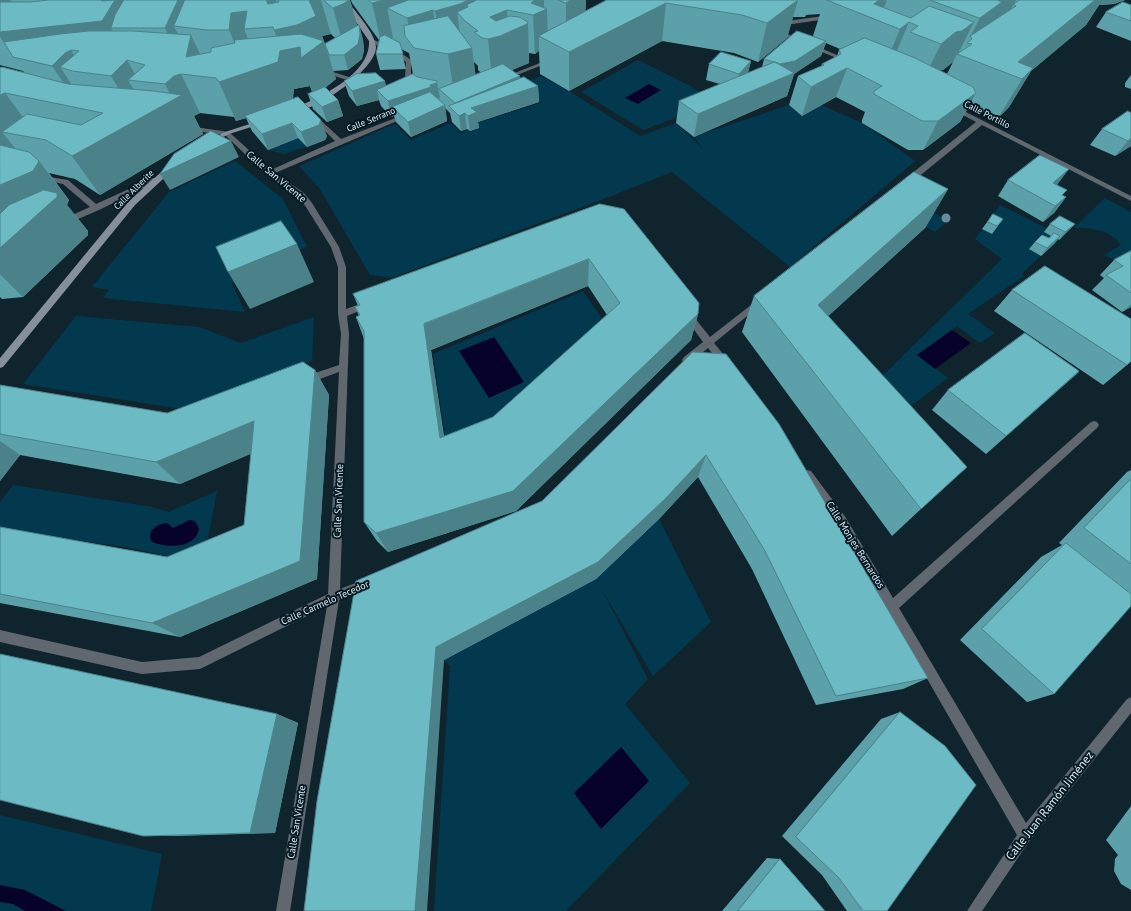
<!DOCTYPE html>
<html>
<head>
<meta charset="utf-8">
<style>
  body { margin:0 }
  canvas { display:block; background:#0f242d }
</style>
</head>
<body>
<canvas width="1131" height="911"></canvas>
<script>
const g = document.querySelector('canvas').getContext('2d');
g.lineJoin = 'round';
function paint(path, color) {
  g.fillStyle = color;
  g.fill(path, 'evenodd');
}
function strokePath(path, color, width, dash) {
  g.strokeStyle = color;
  g.lineWidth = width;
  g.lineCap = dash ? 'butt' : 'round';
  g.setLineDash(dash || []);
  g.stroke(path);
}
function label(font, color, halo, rows, align = 'center') {
  g.font = font + ' "PT Sans",sans-serif';
  g.lineWidth = 4;
  g.setLineDash([]);
  g.textBaseline = 'middle';
  g.strokeStyle = halo;
  g.fillStyle = color;
  for (const [text, x, y, turn = 0] of rows) {
    g.save();
    g.translate(x, y);
    g.rotate((+turn || 0) * Math.PI / 180);
    g.textAlign = isNaN(turn) ? turn : align;
    if (halo) g.strokeText(text, 0, 0);
    g.fillText(text, 0, 0);
    g.restore();
  }
}
const green = new Path2D(`
  M638 60 692 87 716 103 643 130 581 92Z
  M541 76 569 91 640 136 676 123 703 149 694 137 789 105 802 116 821 105 862 123 915 161 790 267 672 172 601 200 391 278 370 275 320 189 299 166 395 124 411 140 451 123 461 133 467 130 470 132 480 128 474 124 541 103 518 85Z
  M298 138 306 147 284 154 268 150Z
  M235 161 283 199 307 247 298 250 299 256 232 283 245 312 103 298 109 290 92 287 169 192Z
  M1105 198 1131 212V261L1110 258 1104 255 1121 245C1109 229 1092 228 1074 228Z
  M917 203 948 221 935 232 915 220Z
  M1000 205 1046 228 1054 224 1059 240 1022 273 1024 276 968 314 995 333 980 343 957 326 918 355 948 378 907 409 876 382 1002 259 975 239Z
  M583 291 610 330 448 457 433 354Z
  M76 316 199 327 241 343 314 317 312 361 188 410 23 384Z
  M13 485 152 507 169 512 217 491 203 564 126 547 0 530V502Z
  M659 519 711 622 653 676 602 590 648 679 625 704 690 783 566 911H434L450 666 444 660 596 579Z
  M0 815 162 854 151 911H0Z`);
const water = new Path2D(`
  M649 84 661 90 638 104 625 98Z
  M952 330 971 343 935 369 917 355Z
  M494 337 524 382 489 398 459 351Z
  M190 520 195 521 199 529C195 549 167 548 152 542L150 538 151 531 158 525 167 523 173 528Z
  M621 747 649 781 601 829 574 793Z
  M0 885 25 890 66 911H25L13 904 0 902Z`);
const minor = new Path2D(`
  M831 15 833 16V18L779 26 776 24 779 22Z
  M774 30H778L851 61 846 62 774 32Z
  M370 40H374L398 51 411 60V77L418 86 417 87H413L405 77 406 62 394 53 370 42Z
  M550 59 555 60 507 79 502 78Z
  M321 68 352 78 353 79 350 81 319 71V69Z
  M952 105 1131 196V201L982 125 911 183H905V179L976 122 950 108V106Z
  M406 114 411 115 275 173 304 193 312 203 339 247 346 267V309L368 301 372 304 371 306 347 316 349 334 340 589 366 579 370 580 372 584 370 588 339 600 290 911H276L327 606 200 669 142 674 0 642V630L142 662 199 657 328 594 339 372 306 384 301 380 303 377 339 365 341 334 338 314V267L331 247 306 207 298 197 267 175 225 135 188 130 185 128 188 126 229 132 271 170 335 141 312 118V116H316L341 139Z
  M38 175 68 180 96 204 153 178H156L160 180 99 210 64 225 61 224V220L90 207 63 184 38 179Z
  M760 298 763 299 764 301 763 303 714 343 728 360 730 363 728 366H722L708 348 690 363H684L682 360 684 357 703 342 684 316 683 314 684 312H690L710 337Z
  M1094 421 1097 422 1099 425 1097 428 899 608 1026 823 1127 699 1131 697V713L1030 840 982 911H967L1017 835 838 524 802 474 803 471 807 470 811 471 846 518 893 598 1091 422Z`);
const secondary = new Path2D(`
  M341 0H347C355 12 375 32 376 47 376 70 313 114 292 111V109C318 99 371 74 369 41Z
  M262 120 264 121V123L229 134 212 143 206 142 225 132Z
  M169 165H175L176 167 135 205 3 367 0 368V358L129 201Z`);
const trees = [
  [946,218]
];
const wall = new Path2D(`
  M0 0H350L357 26 359 25 363 40 364 50 362 59 348 70 333 71 336 79 325 88 338 100 343 116 327 122 313 109 308 94 312 92 310 86 294 89 293 99 327 136 325 140 307 147 298 138 268 150 252 131 246 118 236 121 234 117 200 113 194 116 203 134 100 195 75 179 49 173 69 200 67 205 88 231V235L23 297 2 299 0 297V68L24 72 23 71 0 65ZM331 34 335 38 325 44 322 36Z
  M351 0H586L585 11 607 0H1125L1114 4 1099 5 1086 25 1031 71 1009 107 998 118 969 106 960 122 923 150H908L862 123V120L865 112 836 97 802 116 789 105 798 76 821 66 822 64 837 56 839 50 840 49 826 43 821 56 794 74 787 96 694 137 676 123 679 101 720 84 706 80 709 64 751 61 748 73 762 67 764 59 813 36 820 14 806 15 805 17H793L787 38 758 62 734 53 662 41 569 91 540 74 539 51 535 54 529 53V63L512 70 520 78 538 86 539 102 478 122 479 128 470 131 467 129 461 131 452 122 450 113 445 108 447 121 411 137 396 122 394 116 391 117 381 106 379 100 357 106 349 96 344 81 386 86 413 74 409 53 401 49 406 69 380 70 376 54 379 40 352 3ZM474 62 478 66V70L481 73 475 75ZM953 62 947 74 939 70H943Z
  M1131 5V41L1096 27 1106 12Z
  M1131 75V89L1125 87V83Z
  M1131 113V146L1115 156 1090 145 1102 129Z
  M1008 180 1063 196 1066 197 1054 213 1043 222 998 196Z
  M948 189 925 228 828 316 921 509 892 536 742 332 754 296Z
  M600 204 698 314 691 340 516 511 388 552 377 541 364 522V339L356 317 359 316 355 307 358 306 353 294ZM588 286 607 315 493 417 444 436 431 350Z
  M993 214 1003 219 992 234 982 229Z
  M1050 224H1075L1059 240 1058 239 1054 244 1041 256 1029 249 1035 242 1049 238 1051 236 1044 232Z
  M1131 251V307L1122 312 1092 290 1104 278 1100 275 1114 260Z
  M1012 290 1127 365 1103 385 994 311Z
  M693 352 928 678 903 689 816 705 752 569 698 477 659 519 596 579 444 660 317 801 542 501Z
  M315 370 329 395 317 579 180 637 0 603V527L167 557 244 525 251 453 180 484 20 455 0 481V385L167 413Z
  M1079 372 986 454 932 410 948 390Z
  M1131 470V593L1130 594 1054 694 1027 702 960 640 1041 557 1062 545 1059 543 1127 472Z
  M900 712 887 911H847L822 875 782 836 881 719Z
  M277 714 298 723 275 833 177 836H143Z
  M1131 806V890L1121 884 1114 871 1115 859 1118 855 1106 840Z
  M767 858 780 859 825 911H722Z`);
const shadedWall = new Path2D(`
  M0 0H10L25 23 0 26Z
  M52 0H109L112 5 114 2 113 0H157L111 28 126 56 71 50 85 72 60 67 82 100 78 104 52 66 14 57 0 37V32Z
  M178 0H188L174 26 187 53 191 35 209 73 184 67 165 28Z
  M218 0H276L277 3 263 7Z
  M297 0H321L331 34 322 36 324 41 336 79 314 97 310 86 294 89 292 101 245 116 246 118 236 121 219 82 280 51 282 50 274 30Z
  M349 0H350L360 35 359 25 363 40 364 50 362 59 348 70 344 55V47L333 8Z
  M384 0H521L507 10 508 32 528 22 529 63 503 74 492 78 488 39 478 31 467 5 470 24 457 12 461 43 441 50 435 11 433 10 439 49 413 46 407 18 387 8 393 38 381 42 372 3Z
  M535 0H544V10L547 9 548 41 539 36V51L535 54 533 15 531 3Z
  M565 0H586L585 30 566 41V3Z
  M798 0 787 38 758 62 767 23Z
  M879 0H887L879 21 858 13Z
  M996 0H1016L1003 24 972 44V39L970 37 980 18Z
  M1095 0H1125L1114 4 1099 5 1086 25 1031 71 1009 107 998 118 1022 79 1018 62Z
  M666 3 662 41 569 91V52Z
  M247 11 244 29 253 51 245 68 229 30 231 13Z
  M909 22 893 60 884 67 900 29Z
  M974 22 958 54H957L953 62 943 70 937 71 922 82 941 44 956 32Z
  M826 41 821 56 794 74 787 96 694 137 698 114 776 80 780 64Z
  M472 48 477 86 454 93 448 54Z
  M127 60 139 81 128 80 143 106 135 115 111 76Z
  M751 61 747 76 735 89 739 74Z
  M847 68 836 97 802 116 811 87Z
  M181 74 200 113 194 116 203 134 100 195 72 156 173 100 165 84 174 76Z
  M520 76 521 92 538 86 539 102 478 122 479 128 470 131 468 116 465 113 467 129 461 131 459 116 456 113 455 103Z
  M385 81 389 97 377 90 379 100 357 106 352 91Z
  M437 83 440 98 433 101 392 107 394 116 391 117 388 101Z
  M5 93 34 132H2L19 153 0 156V95Z
  M976 93 960 122 923 150 938 121Z
  M338 100 343 116 327 122 322 107Z
  M445 105 447 121 411 137 408 122Z
  M321 120 327 136 325 140 307 147 301 132Z
  M292 123 298 138 268 150 262 134Z
  M1131 138V146L1115 156 1128 141Z
  M231 141 239 157 170 190 160 174Z
  M39 161 69 200 67 205 88 231V235L23 297 0 274V185Z
  M1069 169 1057 185 1041 198 1053 183Z
  M948 189 925 228 801 341 818 305Z
  M1066 197 1054 213 1043 222 1055 206Z
  M1075 224 1059 240 1065 232Z
  M1060 236 1054 244 1041 256 1047 248Z
  M297 244 314 282 250 309 228 272Z
  M589 259 588 286 431 350 447 461 440 438 424 324Z
  M1131 304V307L1122 312Z
  M698 314 691 340 516 511 388 552 376 533Z
  M315 370 329 395 317 579 180 637 152 623 300 561Z
  M1079 371 1057 391 986 454 1006 436Z
  M254 421 272 445 180 484 156 462Z
  M0 441 20 455 0 481Z
  M706 455 698 477 659 519 596 579 444 660 427 911H415L436 647Z
  M277 714 298 723 275 833H250Z`);
const building = new Path2D(`
  M49 0H101L102 1 115 0 102 21 0 32V2H30Z
  M124 0H178L165 28H111L115 15Z
  M185 0H266L268 4 279 2 278 0H309L316 16 297 25 274 30 273 27 244 29 247 11 231 13 229 30H207L174 26Z
  M324 0H349L343 4 333 8Z
  M369 0H384L372 3Z
  M409 0H468L460 4 435 11 433 10 407 18 387 8Z
  M477 0H535L531 3 547 9 533 15 507 10 490 17 496 21 510 16 519 17 528 22 527 24 500 36 488 39 482 38 474 32 478 31 464 20 457 12 468 7 467 5Z
  M558 0H571L566 3Z
  M607 0H798L767 23 742 15 666 3 569 52 539 36Z
  M827 0H879L874 4 911 18 929 6 974 22 962 31 956 32 941 44 910 32 918 26 909 22 900 29Z
  M930 0H997L1002 2 980 18Z
  M1020 0H1095L1018 62 1033 68 1022 79 957 54 972 44 967 43 972 39 970 36 1016 6 1014 4Z
  M1123 2 1131 5V21L1106 12Z
  M448 16 472 48 448 54 414 48 405 36 404 26Z
  M359 25 360 34 358 44 344 55H329L325 44Z
  M89 31H133L191 35 186 57 211 52V48L235 43 234 40 301 34 324 41 301 58 300 47 280 51 278 62 219 82 216 78 181 74 174 76 165 84 128 80 145 65 127 60 111 76 72 71 60 67 79 51 71 50 65 53 52 66 13 57 4 42 60 34Z
  M797 31 826 41 795 61 780 64 775 62H774L764 59Z
  M385 35 400 43 403 54H376L380 37Z
  M865 38 915 58 973 87 976 93 938 121H922L874 94V91L882 86 847 68 811 87 798 76 824 65 822 64 841 54 839 50Z
  M721 52 751 61 739 74 709 64Z
  M775 62 794 73 698 114 679 101Z
  M503 64 520 76 455 103 439 89Z
  M2 67 68 84 154 91 182 95 72 156 46 140 2 132 27 114 81 125 103 113 5 93 0 95V68Z
  M376 73 385 81 352 91 344 81 356 74Z
  M413 74 417 77 437 81V83L430 85 431 87 388 101 377 90Z
  M524 77 538 86 471 108 477 112 468 116 465 113 459 116 449 106Z
  M325 87 338 100 322 107 308 94Z
  M430 92 445 105 408 122 392 107Z
  M298 97 321 120 319 125 301 132 292 123 262 134 245 116Z
  M1128 111 1131 113V138L1128 141 1102 129Z
  M211 131 231 141 160 174 174 154Z
  M0 145 29 152 39 161 33 171 0 185Z
  M1040 155 1069 169 1053 183 1067 190 1062 195 1066 197 1055 206 1008 180Z
  M914 172 948 189 818 305 967 467 921 509 754 296Z
  M44 190 57 193V197L0 248V214L9 205Z
  M600 204 624 209 699 303 698 314 513 491 376 533 364 522V331L356 317 360 315 355 307 360 305 353 294ZM589 259 620 303 493 417 440 438 424 324Z
  M993 214 1003 219 997 226 988 222Z
  M1060 216 1075 224 1065 232 1050 224Z
  M281 221 297 244 228 272 216 247Z
  M1054 233 1060 236 1047 248 1035 242 1042 235 1049 238Z
  M1131 251V293L1106 275 1123 266 1114 260Z
  M1045 266 1131 319V361L1127 365 1012 290Z
  M1025 333 1079 371 1006 436 948 390Z
  M693 352 726 354 779 424 928 678 836 696 765 551 706 455 665 499 598 562 436 647 415 911H304L317 801 356 581 542 501Z
  M303 362 315 370 300 561 152 623 0 594V527L167 557 244 525 254 421 156 462 0 434V385L167 413Z
  M1131 479V564L1084 528Z
  M1066 543 1131 594V606L1054 694 982 629Z
  M0 654 277 714 250 833 143 836 0 800Z
  M900 712 945 746 976 785 887 911H863L839 878 796 837Z
  M780 859 825 911H738Z`);
const farStreetnames = [
  ["Calle Portillo",987,115,27],
  ["Calle Serrano",371,120,-22],
  ["Calle Alberite",134,190,-45]
];
const streetNames = [
  ["Calle San Vicente",276,177,40],
  ["Calle San Vicente",339,501,-88],
  ["Calle Monjes Bernardos",855,545,58],
  ["Calle Carmelo Tecedor",325,603,-24],
  ["Calle San Vicente",297,822,-81]
];
const nearStreetnames = [
  ["Calle Juan Ramón Jiménez",1050,806,-52]
];
paint(green, '#02394e');
paint(water, '#06022a');
paint(minor, '#61676f');
paint(secondary, '#85909c');
g.fillStyle = '#658c9e';
for (const [x, y] of trees) {
  g.beginPath();
  g.arc(x, y, 4.5, 0, 2 * Math.PI);
  g.fill();
}
paint(wall, '#5ca0a9');
paint(shadedWall, '#4b8289');
paint(building, '#6bbac4');
strokePath(building, '#4b8289', 1);
label('9px', '#dde9f0', '#051a23', farStreetnames);
label('10px', '#dde9f0', '#051a23', streetNames);
label('12px', '#dde9f0', '#051a23', nearStreetnames);
</script>
</body>
</html>
